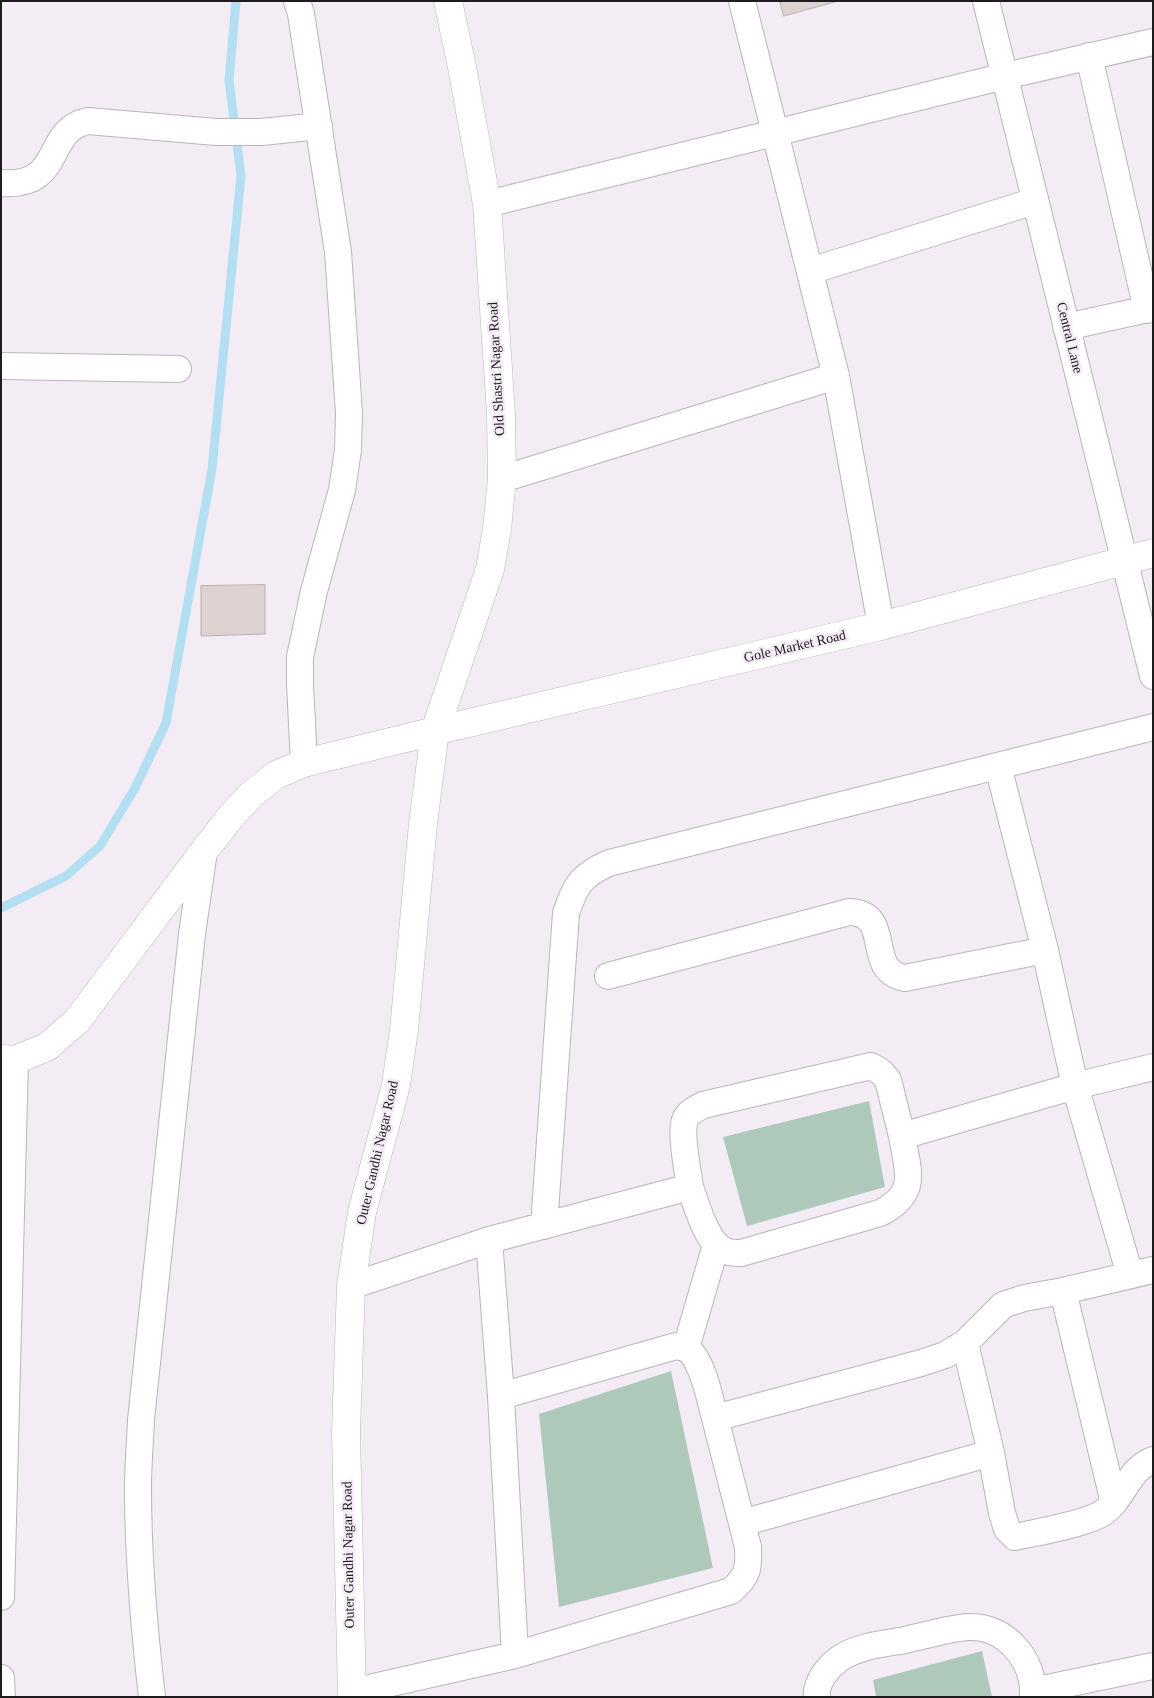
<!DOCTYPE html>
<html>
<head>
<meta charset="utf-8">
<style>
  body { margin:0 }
  #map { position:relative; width:1154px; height:1698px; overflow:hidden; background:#f3ecf4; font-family:Georgia,serif }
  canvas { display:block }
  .frame { position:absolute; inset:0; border:2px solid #1f1c1f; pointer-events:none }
</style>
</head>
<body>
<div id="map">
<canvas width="1154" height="1698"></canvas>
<div class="frame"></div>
</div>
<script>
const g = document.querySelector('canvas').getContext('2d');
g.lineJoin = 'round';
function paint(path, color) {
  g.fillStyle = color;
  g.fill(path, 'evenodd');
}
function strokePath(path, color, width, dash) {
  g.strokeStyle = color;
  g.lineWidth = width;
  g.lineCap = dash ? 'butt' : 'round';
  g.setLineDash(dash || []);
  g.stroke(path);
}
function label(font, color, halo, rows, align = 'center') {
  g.font = font + ' Georgia,serif';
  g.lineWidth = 5;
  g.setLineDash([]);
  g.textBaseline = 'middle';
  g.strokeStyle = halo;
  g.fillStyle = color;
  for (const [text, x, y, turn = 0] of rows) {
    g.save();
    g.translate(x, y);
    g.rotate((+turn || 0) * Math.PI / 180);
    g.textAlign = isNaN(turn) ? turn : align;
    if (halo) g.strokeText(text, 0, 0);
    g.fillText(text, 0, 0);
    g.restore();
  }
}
const green = new Path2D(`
  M869 1101 885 1187 747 1226 723 1137Z
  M671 1371 713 1568 559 1607 539 1414Z
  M982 1651 992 1697H876L873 1680Z`);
const stream = new Path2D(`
  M1 908 66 876 100 846 135 788 166 723 212 469 241 176 229 80 236 1`);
const building = new Path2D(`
  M780 1H838L784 16Z
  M265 585V634L201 636V586Z`);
const minor = new Path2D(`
  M297 1 301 14 338 252 349 413 348 450 342 490 314 591 300 657V684L304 763
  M742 1 836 376 881 626
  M986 1 1153 676
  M1089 56 1147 310
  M1 183C65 188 43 130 88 121L216 132H262L319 126
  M487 204 1005 76 1153 42
  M810 271 1035 201
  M1066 327 1153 308
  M1 366 178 369
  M502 479 836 376
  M998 766 1045 950 1075 1086 1130 1275
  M608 976 849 912C895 913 863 971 905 978L1045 950
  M690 1187C697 1206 706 1242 725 1251 730 1253 736 1253 741 1253L880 1213C919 1193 908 1172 902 1136
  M544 1226 566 913C576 885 580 876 609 863L1153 727
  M489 1240 501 1396 515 1655
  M351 1286 489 1240 690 1187C688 1172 680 1133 685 1120 688 1112 696 1109 703 1105L871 1066 881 1072 888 1080 902 1136 1075 1086 1153 1067
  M1063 1291 1114 1503
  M965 1343 991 1453 1002 1513 1007 1529 1015 1537C1034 1533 1090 1523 1104 1512 1124 1498 1128 1469 1153 1460
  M686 1348 716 1245
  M501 1396 676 1346C679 1347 684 1347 687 1349 703 1360 710 1400 715 1418
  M742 1523 991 1453
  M1 1597 15 1060
  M1 1678 2 1697
  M1033 1691 1153 1666
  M352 1692 515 1655 731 1591C748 1576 749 1569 748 1547L715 1418 921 1363 945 1355 965 1343 1003 1305 1024 1298 1063 1291 1153 1270
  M152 1697C144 1628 138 1558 138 1488 138 1465 140 1443 141 1420L192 934 204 851
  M817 1697C815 1683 828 1667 839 1659 857 1646 883 1644 905 1640 923 1636 951 1628 968 1627 1006 1625 1035 1661 1033 1697`);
const tertiary = new Path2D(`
  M1 1059 15 1060 47 1047 77 1021 204 851 233 814 252 794 276 775 304 763 435 731 881 626 1153 553
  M352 1697 346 1432 351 1286 362 1212 396 1085 404 1030 423 824 435 731 490 569 497 529 502 479 501 414 487 204 462 67 448 1`);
const streetNames = [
  ["Central Lane",1069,338,76],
  ["Old Shastri Nagar Road",497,369,-93],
  ["Gole Market Road",795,647,-13],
  ["Outer Gandhi Nagar Road",378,1153,-77],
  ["Outer Gandhi Nagar Road",349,1555,-91]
];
paint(green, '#aec9ba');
strokePath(stream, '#b4dff3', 9);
paint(building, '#ded2d1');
strokePath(building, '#baafae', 1);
strokePath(minor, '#bbb4bc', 28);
strokePath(tertiary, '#bbb4bc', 29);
strokePath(minor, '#fff', 26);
strokePath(tertiary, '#fff', 28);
label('14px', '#1f1c1f', '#f3ecf4', streetNames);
</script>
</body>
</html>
